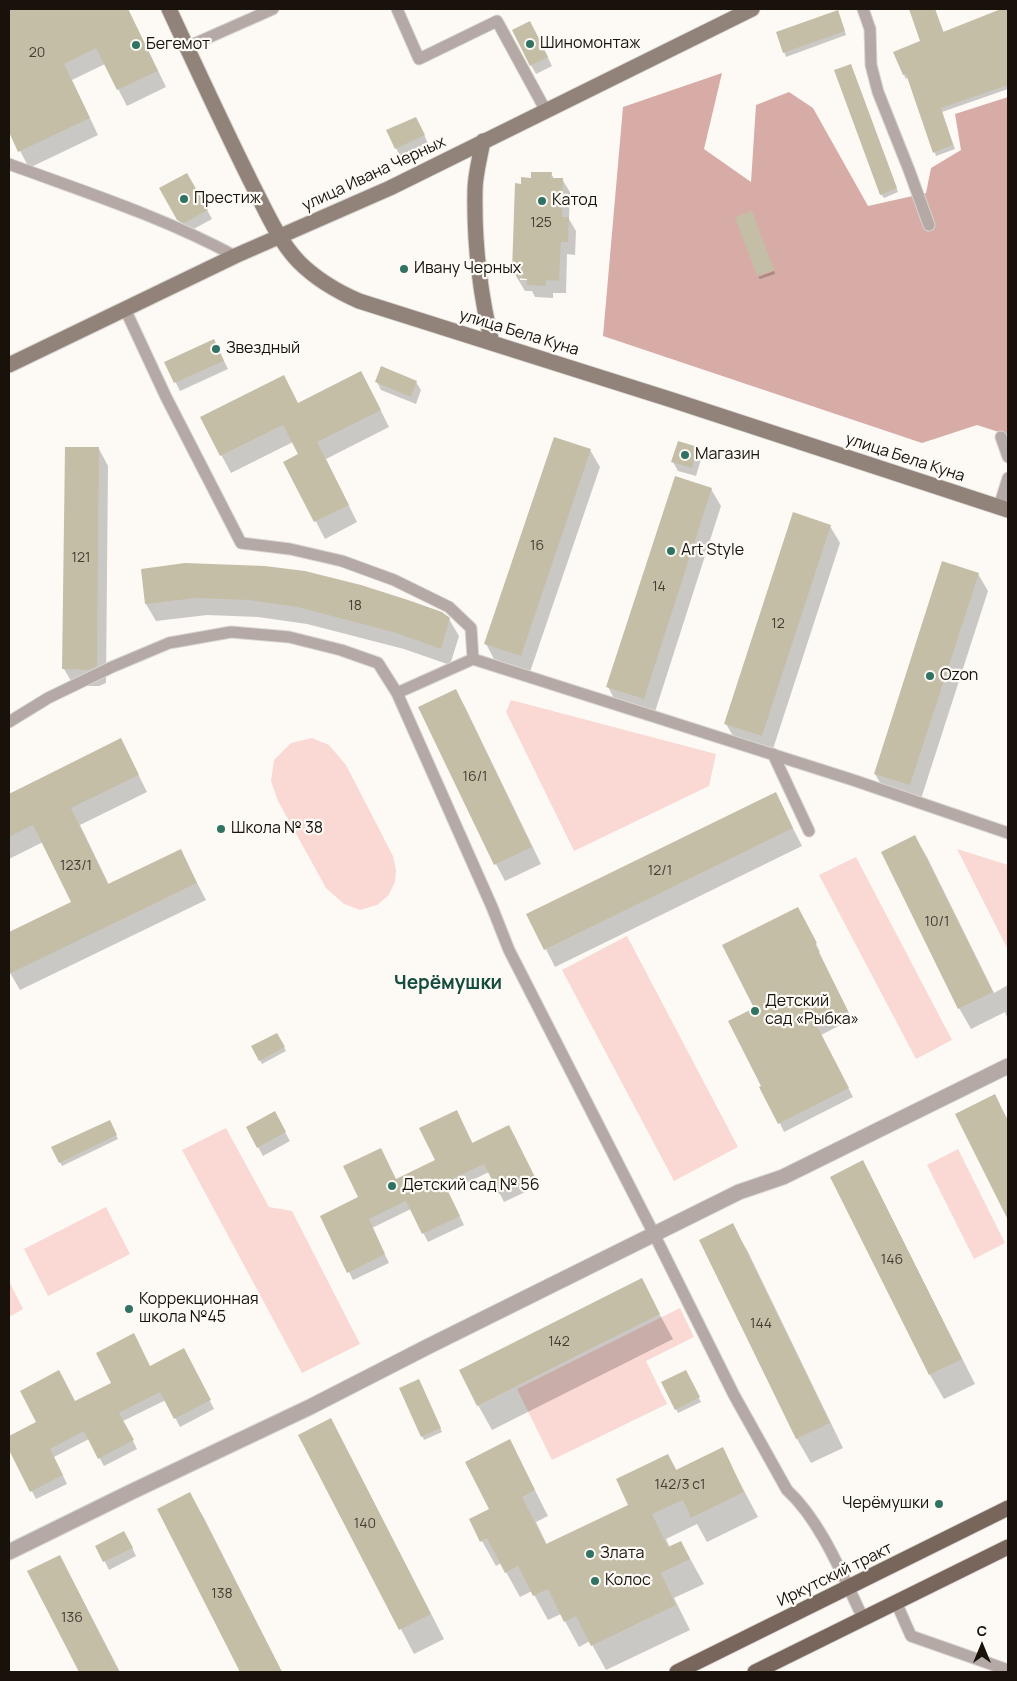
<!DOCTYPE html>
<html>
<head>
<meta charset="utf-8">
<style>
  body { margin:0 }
  #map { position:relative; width:1017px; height:1681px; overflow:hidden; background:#fdfaf6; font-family:Manrope,sans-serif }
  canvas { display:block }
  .frame { position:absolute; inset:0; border:10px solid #18120b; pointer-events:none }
  .north { position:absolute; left:957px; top:1621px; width:50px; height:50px; -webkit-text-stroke:4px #fdfaf6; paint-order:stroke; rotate:0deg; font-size:14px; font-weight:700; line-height:20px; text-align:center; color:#18120b }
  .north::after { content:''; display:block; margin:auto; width:18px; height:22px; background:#18120b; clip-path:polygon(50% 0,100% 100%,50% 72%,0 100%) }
</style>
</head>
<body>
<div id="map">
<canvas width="1017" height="1681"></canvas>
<div class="frame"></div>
<div class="north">С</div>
</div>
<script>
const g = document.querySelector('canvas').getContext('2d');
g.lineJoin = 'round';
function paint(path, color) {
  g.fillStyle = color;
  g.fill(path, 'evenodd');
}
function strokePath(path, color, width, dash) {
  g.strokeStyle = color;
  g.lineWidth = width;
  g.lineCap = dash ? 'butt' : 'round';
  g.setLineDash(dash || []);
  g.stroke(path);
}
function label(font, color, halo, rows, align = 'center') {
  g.font = font + ' Manrope,sans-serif';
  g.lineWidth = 4.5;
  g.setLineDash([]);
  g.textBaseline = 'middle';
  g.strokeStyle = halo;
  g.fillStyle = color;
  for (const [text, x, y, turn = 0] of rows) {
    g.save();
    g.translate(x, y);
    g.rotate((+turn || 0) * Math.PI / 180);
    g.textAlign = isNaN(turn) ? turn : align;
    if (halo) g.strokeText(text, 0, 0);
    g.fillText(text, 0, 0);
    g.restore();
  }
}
const green = new Path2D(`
  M511 700 716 754 709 786 574 851 506 712Z
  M312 738 329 745 346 765 393 856 396 870 395 882 388 896 377 905 360 910 344 904 326 888 278 801 271 781 274 760 291 743Z
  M957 849 1008 865V947L1007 948Z
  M856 857 952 1040 916 1059 819 875Z
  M627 936 738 1147 674 1181 562 970Z
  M226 1128 269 1207 292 1211 360 1344 302 1373 182 1150Z
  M958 1149 1005 1243 974 1259 927 1165Z
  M106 1207 130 1254 48 1296 24 1249Z
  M9 1281 23 1309 9 1317Z
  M680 1308 694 1337 646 1361 667 1404 552 1460 517 1389Z`);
const forest = new Path2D(`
  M722 73 704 149 751 182 756 105 789 92 813 108 868 206 926 193 931 168 961 150 955 114 1008 97V435L977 425 922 443 603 336 623 107Z`);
const shadow = new Path2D(`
  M9 9H45L51 22 79 9H128L166 87 127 106 105 64 72 80 98 135 29 168 9 129V122L13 120 9 111Z
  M910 9H935L944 33 969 76 1008 63V89L942 112 955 149 936 156 909 77 906 79 904 75 895 53 922 42Z
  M839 15 846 35 786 57 777 33Z
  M535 31 552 66 536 74 531 65Z
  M852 69 898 192 884 198 881 194Z
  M421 127 428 144 400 156 396 148Z
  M551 173 554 179H562L570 192 569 219 576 231 575 255 567 254 566 293H553V298L535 297 532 291H525L513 271 522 185 532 179ZM520 277 533 280H520Z
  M187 174 212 219 190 231 183 228 161 189Z
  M774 271 775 274 760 279 758 277Z
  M218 349 228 369 180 391 166 363Z
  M377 382H416L421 390 416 404 381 390Z
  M370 389 389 427 326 459 357 522 325 539 285 462 299 455 293 442 231 473 201 417 298 404Z
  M697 448 702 456 696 476 678 471 673 462Z
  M99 449 108 466 106 683 99 686H74L64 669Z
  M590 450 600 467 530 672 495 661 486 644Z
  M711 489 721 506 654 715 617 704 608 687Z
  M830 526 840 543 772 752 736 741 726 724Z
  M142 570 449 619 459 636 450 665 404 649 307 624 258 617 207 615 156 621 146 604Z
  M978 574 988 591 920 802 885 791 875 774Z
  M455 690 465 707 541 864 505 881 496 864Z
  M121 740 147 792 80 825 109 885 180 850 206 900 20 990 9 971V934L72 903 43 842 9 859V794Z
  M775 793 802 846 555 967 528 914Z
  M915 837 927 857 994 993 1008 985V1020L1005 1012 971 1029 959 1008Z
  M803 917 820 952 818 953 852 1019 821 1035 853 1097 784 1132 763 1087 756 1008Z
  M277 1034 286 1051 262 1064 253 1047Z
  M994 1096 1008 1120V1218L957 1115Z
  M274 1112 290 1141 263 1156 247 1127Z
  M461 1120 473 1144 514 1135 538 1186 504 1202 489 1172 448 1192 464 1225 428 1242 411 1209 372 1228 389 1263 353 1280 321 1216 436 1161Z
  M111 1125 118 1139 62 1166 60 1162Z
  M862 1162 876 1187 975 1384 944 1399 930 1375 831 1177Z
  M732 1225 747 1250 843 1448 811 1463 797 1439 700 1241Z
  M641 1280 673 1339 492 1430 478 1405Z
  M188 1358 214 1409 180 1427 166 1400 123 1421 137 1449 104 1466 89 1439 54 1457 67 1484 36 1499 9 1447V1438L75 1403 150 1367Z
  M685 1371 701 1402 678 1413 663 1382Z
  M421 1384 442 1432 424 1440 400 1389Z
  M300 1436 344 1444 444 1639 414 1654Z
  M510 1441 548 1516 536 1522 547 1545 630 1505 668 1455 677 1471 722 1449 758 1517 707 1542 697 1524 666 1539 670 1548 681 1542 704 1584 674 1598 690 1630 606 1670 590 1641 579 1647 561 1614 548 1620 532 1591 520 1597 501 1563 496 1566 482 1541Z
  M190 1494 204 1518 282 1672H242L159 1509Z
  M129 1541 136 1556 109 1570 97 1546Z
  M59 1556 73 1581 120 1672H80L29 1572Z`);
const building = new Path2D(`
  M9 9H128L158 71 117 90 96 48 64 64 90 118 18 152 9 132Z
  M909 9H935L943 32 1001 9H1008V85L941 108 953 145 933 153 906 74 903 75 893 52 920 41Z
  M838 10 845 31 783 53 776 32Z
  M530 21 548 57 530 66 512 30Z
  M851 64 897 188 880 195 834 70Z
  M416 117 425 135 395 149 386 130Z
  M531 172H552L551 178H563L562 217H569L568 242H561L559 281 546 280V286L527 285V279L517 278V271H512L515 183 521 184V177L531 178Z
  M187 173 208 210 184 223 177 220 159 188Z
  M752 211 774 270 757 276 735 217Z
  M214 339 224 361 174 383 164 362Z
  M381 366 417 381 411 397 375 382Z
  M361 371 381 410 317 442 349 505 314 522 283 462 298 454 283 425 220 456 200 417 284 375 298 403Z
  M554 437 591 449 521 656 484 644Z
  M678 441 698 447 692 468 671 462Z
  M65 447H99L97 666 89 670 62 669Z
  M675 476 712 488 644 699 606 687Z
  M793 512 831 525 762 736 724 724Z
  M942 561 979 573 910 785 874 774Z
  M185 563 265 566 305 571 361 585 408 600 442 612 450 618 441 649 393 632 297 607 248 600 197 598 145 604 141 569Z
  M456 689 532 847 494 865 418 707Z
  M121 738 139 775 71 808 108 884 181 849 197 883 9 974V932L71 902 33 825 9 837V794Z
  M776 792 793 828 544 950 526 914Z
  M915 835 993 992 958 1009 881 852Z
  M798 907 817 943 815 944 848 1011 817 1026 849 1088 778 1124 759 1087 761 1086 728 1021 754 1008 722 945Z
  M277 1033 285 1047 259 1061 251 1046Z
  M995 1094 1008 1121V1220L955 1114Z
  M457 1110 472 1143 509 1125 535 1177 499 1194 484 1164 444 1183 460 1216 422 1234 406 1201 369 1219 385 1254 347 1273 320 1216 358 1197 343 1166 381 1148 396 1179 435 1160 419 1128Z
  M275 1111 286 1132 257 1148 246 1127Z
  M110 1120 117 1135 59 1163 51 1147Z
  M863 1160 962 1359 929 1375 830 1177Z
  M733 1223 830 1423 796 1439 699 1240Z
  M642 1278 660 1314 477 1406 459 1370Z
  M134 1333 150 1366 184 1348 211 1400 174 1419 160 1392 119 1413 134 1440 98 1459 84 1431 50 1449 63 1475 30 1492 9 1450V1436L36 1422 20 1391 59 1370 75 1401 111 1383 96 1353Z
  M686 1370 700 1397 675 1410 661 1382Z
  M419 1379 441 1428 421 1437 399 1388Z
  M331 1418 431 1614 399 1630 298 1435Z
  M510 1439 535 1490 522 1497 546 1544 628 1505 616 1479 668 1454 676 1470 723 1447 744 1492 691 1518 683 1500 652 1514 668 1547 681 1541 690 1559 661 1573 676 1605 591 1646 576 1616 564 1622 548 1589 533 1596 518 1566 505 1573 487 1538 480 1542 469 1519 489 1509 465 1462Z
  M190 1492 282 1672H240L157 1509Z
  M124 1531 133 1548 103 1562 95 1546Z
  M60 1555 119 1672H79L27 1571Z`);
const lane = new Path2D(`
  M397 9 419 59 497 21 546 111
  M863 9 870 29 871 65 878 92 909 170 929 225
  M187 47 273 9
  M9 164C85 192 163 217 235 256
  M125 309 166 397 241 543 290 549 342 561 394 580 449 607 471 628 473 659
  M1001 437 1008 457
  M999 507 1008 478
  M397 693 473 659 853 780 1008 833
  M9 722 48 698 112 667 169 643 231 632 289 637 341 650 378 663 397 693 492 907 509 950 654 1234 734 1395 787 1490C821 1521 843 1577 863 1618
  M773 754 809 831
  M896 1602 911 1636 1008 1670`);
const street = new Path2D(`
  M9 1552 131 1492 310 1407 429 1346 739 1192 783 1177 1008 1066`);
const secondary = new Path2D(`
  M169 9C196 67 223 126 252 184 266 211 278 240 299 262 317 280 336 291 359 301L672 400 1008 510
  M483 141C480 157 475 175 475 191 474 242 480 294 492 343
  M9 365 235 256 390 188 752 9`);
const primary = new Path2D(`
  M677 1672 1008 1508
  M755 1672 1008 1547`);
const markers = [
  [530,44,5,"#307363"],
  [136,45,5,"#307363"],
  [184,199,5,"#307363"],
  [542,201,5,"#307363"],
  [404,269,5,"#307363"],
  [216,349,5,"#307363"],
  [685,455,5,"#307363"],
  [671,551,5,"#307363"],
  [930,676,5,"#307363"],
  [221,829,5,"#307363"],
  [755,1011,5,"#307363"],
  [392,1186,5,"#307363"],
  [129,1309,5,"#307363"],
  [939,1504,5,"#307363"],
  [590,1554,5,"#307363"],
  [595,1581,5,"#307363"]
];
const numberNames = [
  ["20",37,53],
  ["125",541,223],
  ["16",537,546],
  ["121",81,558],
  ["14",659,587],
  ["18",355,606],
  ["12",778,624],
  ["16/1",475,777],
  ["123/1",76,866],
  ["12/1",660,871],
  ["10/1",937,922],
  ["146",892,1260],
  ["144",761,1324],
  ["142",559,1342],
  ["142/3 с1",680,1485],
  ["140",365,1524],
  ["138",222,1594],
  ["136",72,1618]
];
const poiNames = [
  ["Шиномонтаж",540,44],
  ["Бегемот",146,45],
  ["Престиж",194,199],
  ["Катод",552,201],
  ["Ивану Черных",414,269],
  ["Звездный",226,349],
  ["Магазин",695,455],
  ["Art Style",681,551],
  ["Ozon",940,676],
  ["Школа № 38",231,829],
  ["Детский",765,1002],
  ["сад «Рыбка»",765,1020],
  ["Детский сад № 56",402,1186],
  ["Коррекционная",139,1300],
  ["школа №45",139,1318],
  ["Черёмушки",929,1504,"right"],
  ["Злата",600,1554],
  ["Колос",605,1581]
];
const streetNames = [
  ["улица Ивана Черных",374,174,-25],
  ["улица Бела Куна",519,333,17],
  ["улица Бела Куна",905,458,18],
  ["Иркутский тракт",835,1575,-26]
];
const quarterNames = [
  ["Черёмушки",448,984]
];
paint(green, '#fad9d4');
paint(forest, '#d8aca6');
paint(shadow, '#0003');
paint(building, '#c5bea7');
strokePath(lane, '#d8d5d0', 13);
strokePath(street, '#d8d5d0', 17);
strokePath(secondary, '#d8d5d0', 17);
strokePath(primary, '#d8d5d0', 17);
strokePath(lane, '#b4a9a4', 11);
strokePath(street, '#b4a9a4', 15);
strokePath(secondary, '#91827a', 15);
strokePath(primary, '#78665d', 15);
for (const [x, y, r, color] of markers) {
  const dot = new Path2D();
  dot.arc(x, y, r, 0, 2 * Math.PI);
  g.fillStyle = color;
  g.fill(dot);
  strokePath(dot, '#fdfaf6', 2);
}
label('14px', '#433d32', null, numberNames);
label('16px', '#18120b', '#fdfaf6', poiNames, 'left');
label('16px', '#18120b', '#fdfaf6', streetNames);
label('bold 19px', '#154c40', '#fdfaf6', quarterNames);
</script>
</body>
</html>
